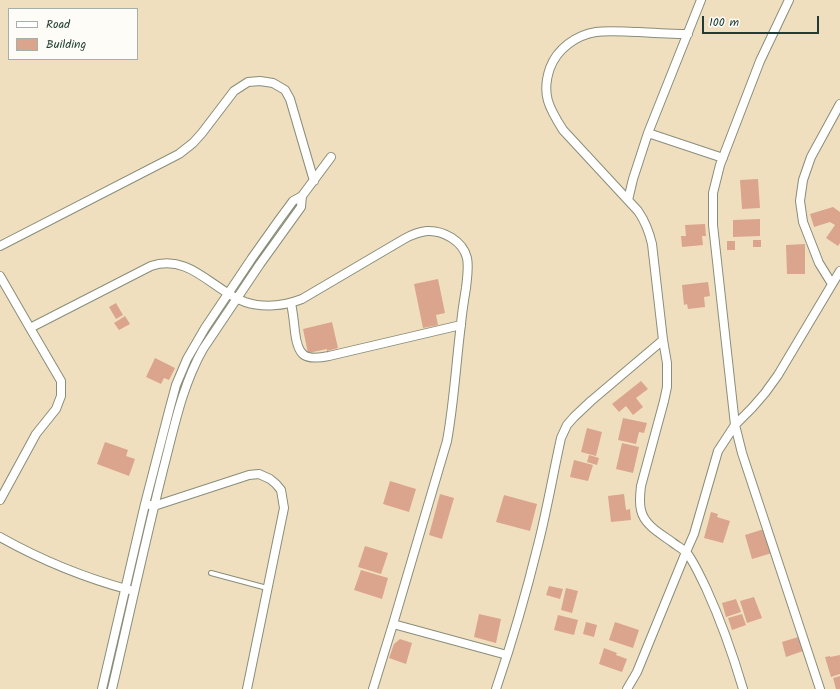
<!DOCTYPE html>
<html>
<head>
<meta charset="utf-8">
<style>
  body { margin:0 }
  #map { position:relative; width:840px; height:689px; overflow:hidden; background:#f0dfbe; font-family:Kalam,sans-serif }
  canvas { display:block }
  .legend { position:absolute; left:8px; top:8px; width:130px; height:52px; box-sizing:border-box; background:#fdfcf7; border:1px solid #a4b0a9; margin:0; padding:5px 7px; list-style:none; font-size:12px; color:#1f3d34 }
  .legend li { display:flex; align-items:center; gap:8px; height:20px }
  .legend b { width:20px; border:1px solid #a4b0a9 }
  .scale { position:absolute; left:702px; top:16px; width:117px; height:18px; box-sizing:border-box; border:2px solid #1f3d34; border-top:0; padding-left:5px; font-size:12px; line-height:14px; white-space:nowrap; color:#1f3d34; -webkit-text-stroke:3px #fdfcf7; paint-order:stroke }
</style>
</head>
<body>
<div id="map">
<canvas width="840" height="689"></canvas>
<ul class="legend">
<li><b style="height:5px;background:#fff"></b>Road</li>
<li><b style="height:11px;background:#dba48d"></b>Building</li>
</ul>
<div class="scale">100 m</div>
</div>
<script>
const g = document.querySelector('canvas').getContext('2d');
g.lineJoin = 'round';
function paint(path, color) {
  g.fillStyle = color;
  g.fill(path, 'evenodd');
}
function strokePath(path, color, width, dash) {
  g.strokeStyle = color;
  g.lineWidth = width;
  g.lineCap = dash ? 'butt' : 'round';
  g.setLineDash(dash || []);
  g.stroke(path);
}
const building = new Path2D(`
  M758 179 760 208 742 209 740 180Z
  M833 207 840 212V243L838 246 826 238 835 225 830 222 814 227 810 214Z
  M760 219V236L733 237V220Z
  M705 224 706 236H702L703 245 682 247 681 236H686L685 225Z
  M753 240H761V247H753Z
  M727 241H735V250H727Z
  M805 244V274H787L786 245Z
  M438 279 445 313 436 315 438 325 423 328 414 284Z
  M708 282 710 296 704 297 705 307 688 309 687 304 684 305 682 285Z
  M116 303 123 315 116 319 109 307Z
  M125 316 130 324 119 330 114 323Z
  M332 322 338 348 327 351V349L308 353 303 329Z
  M155 358 175 368 169 380 164 378 161 384 146 377Z
  M641 381 648 389 636 398 643 407 633 415 626 406 619 412 612 404Z
  M623 418 647 423 644 433 639 432 636 444 618 440Z
  M587 428 602 432 596 456 581 452Z
  M105 442 128 450 126 456 135 459 129 476 97 464Z
  M622 443 639 447 633 473 616 469Z
  M589 455 599 458 597 465 587 462Z
  M574 460 593 465 588 481 570 477Z
  M390 481 416 489 409 512 383 504Z
  M440 494 454 498 442 539 429 535Z
  M624 494 626 510 630 509 631 520 611 522 608 496Z
  M504 495 537 504 530 531 496 522Z
  M711 512 718 514 717 517 730 521 723 543 704 538Z
  M764 529 772 553 752 559 745 535Z
  M365 546 388 553 381 574 358 567Z
  M361 570 388 578 382 599 354 590Z
  M549 586 563 589 560 599 546 595Z
  M566 588 578 591 572 613 561 610Z
  M754 597 762 618 747 623 740 601Z
  M736 599 741 612 726 617 722 603Z
  M479 614 501 619 496 643 474 637Z
  M742 614 746 625 732 630 728 618Z
  M558 615 578 620 574 635 554 630Z
  M586 622 597 625 594 637 583 634Z
  M615 622 639 630 633 648 609 640Z
  M798 637 803 651 786 657 782 642Z
  M400 639 412 643 406 664 389 658 394 644Z
  M604 648 617 653 616 655 627 659 622 672 599 664Z
  M840 655V674L831 677 825 657 830 656V657Z
  M840 676V689H836L833 678Z`);
const lane = new Path2D(`
  M211 573 267 588`);
const street = new Path2D(`
  M789 0 760 61 720 165 713 193V225L735 425 742 453 820 689
  M688 34C671 34 655 33 639 32 625 32 610 30 596 32 576 35 557 49 550 68 541 94 549 108 563 130L638 211C645 221 649 231 652 244L663 340 667 363V387L664 401 641 486C640 494 639 502 641 510 644 525 661 534 672 542 677 546 683 549 687 553 695 564 700 576 706 588 721 621 733 655 743 689
  M648 133 723 158
  M628 200 633 179 648 133 701 0
  M0 246 179 154 193 143 202 133 234 91 248 82 260 81 273 83 285 90 290 99 314 181
  M0 276 30 328 61 381V396L56 409 36 434 0 500
  M832 284 819 263 803 222 800 201 803 180 811 157 840 104
  M291 303C293 313 294 322 295 332 298 356 304 361 329 356L461 325
  M30 328 151 266C190 253 212 290 245 302 263 308 284 306 302 299L404 239C411 235 418 232 427 231 443 230 463 241 467 258 469 267 467 278 466 288 464 300 462 312 461 324 456 363 454 403 447 441L393 624 373 689
  M150 505 154 506 249 475 259 474 270 479 276 484 281 490 284 508 247 689
  M0 537C41 560 85 578 130 590
  M393 624 507 655
  M102 689 145 504 169 411 176 385 187 359 205 328 252 258 279 220 293 201 302 196 331 157
  M112 689C129 616 145 542 163 470 174 428 182 386 203 349L260 264 301 207 302 196
  M496 689C512 642 526 594 538 545 547 510 553 474 561 438L567 425 574 417 591 401 663 340
  M627 689 637 672 686 552 694 534 718 451 735 425 752 408 765 393 778 375 840 271`);
paint(building, '#dba48d');
strokePath(lane, '#888e79', 6);
strokePath(street, '#888e79', 10);
strokePath(lane, '#fff', 4);
strokePath(street, '#fff', 8);
</script>
</body>
</html>
